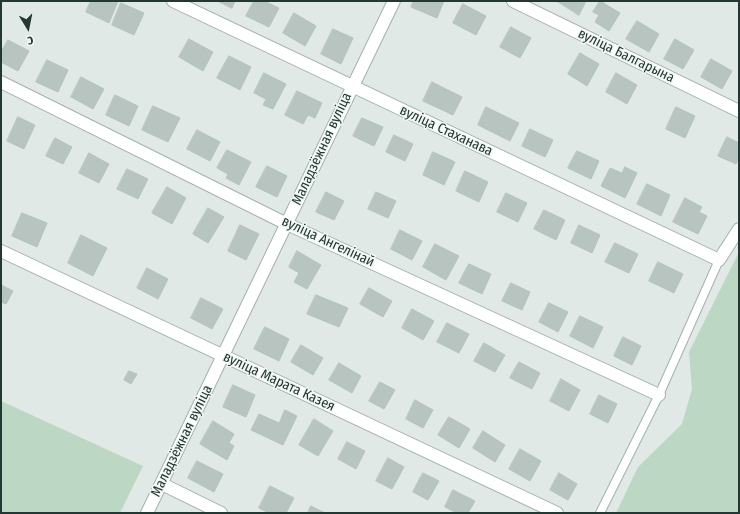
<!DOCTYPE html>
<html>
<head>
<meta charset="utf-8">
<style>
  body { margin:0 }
  #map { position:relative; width:740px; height:514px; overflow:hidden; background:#e1e9e6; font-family:"Fira Sans Condensed",sans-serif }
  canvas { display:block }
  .frame { position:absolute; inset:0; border:2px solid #233833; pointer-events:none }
  .north { position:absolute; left:8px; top:8px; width:40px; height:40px; -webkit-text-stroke:3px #f1f7f4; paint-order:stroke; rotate:170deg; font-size:11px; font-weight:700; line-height:16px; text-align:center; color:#233833 }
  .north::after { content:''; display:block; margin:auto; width:14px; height:18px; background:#233833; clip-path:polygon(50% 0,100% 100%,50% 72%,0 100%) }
</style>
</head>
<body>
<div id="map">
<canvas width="740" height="514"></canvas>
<div class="frame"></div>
<div class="north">С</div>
</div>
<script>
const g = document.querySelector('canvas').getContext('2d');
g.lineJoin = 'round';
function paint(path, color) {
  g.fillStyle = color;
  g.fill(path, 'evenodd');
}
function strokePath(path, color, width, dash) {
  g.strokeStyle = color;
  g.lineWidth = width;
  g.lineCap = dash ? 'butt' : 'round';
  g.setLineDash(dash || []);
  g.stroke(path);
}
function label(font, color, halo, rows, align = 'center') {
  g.font = font + ' "Fira Sans Condensed",sans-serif';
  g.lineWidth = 3;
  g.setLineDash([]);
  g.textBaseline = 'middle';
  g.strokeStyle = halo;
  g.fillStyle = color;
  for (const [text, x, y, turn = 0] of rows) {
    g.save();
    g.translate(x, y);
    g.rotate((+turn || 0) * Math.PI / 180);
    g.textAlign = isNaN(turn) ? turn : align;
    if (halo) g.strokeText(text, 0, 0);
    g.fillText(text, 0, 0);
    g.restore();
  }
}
const green = new Path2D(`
  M739 252V513H616L638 467 682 424 692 389 689 352Z
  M1 401 143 466 120 513H1Z`);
const building = new Path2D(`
  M91 1H118L109 23 86 12Z
  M218 1H235L232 8Z
  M254 1H264L279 8 269 27 246 16Z
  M414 1H444L437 18 411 7Z
  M557 1H586L579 15Z
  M600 1 620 13 609 31 595 22 599 15 593 12Z
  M121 3 144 13 134 35 112 25Z
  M463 4 486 16 476 35 453 23Z
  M294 13 316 26 305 46 283 33Z
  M637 21 659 34 649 52 626 39Z
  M511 27 531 38 520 58 500 47Z
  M333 29 353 38 341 64 321 54Z
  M189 39 213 52 203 71 179 57Z
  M675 39 694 50 683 69 664 59Z
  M8 40 29 51 18 71 1 62V52Z
  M580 53 599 64 587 86 568 74Z
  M229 56 251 67 240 90 217 78Z
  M711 59 732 71 722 89 701 77Z
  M47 60 68 70 58 92 36 82Z
  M264 73 286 84 273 109 263 105 266 99 254 93Z
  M616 73 637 85 627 104 606 92Z
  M81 77 104 89 93 109 71 97Z
  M432 82 462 97 453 115 423 101Z
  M297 91 322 103 315 118 308 115 303 124 285 115Z
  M115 95 138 106 129 126 106 115Z
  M153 106 180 118 168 142 142 130Z
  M486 107 519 123 510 141 478 125Z
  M676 107 695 116 685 138 666 129Z
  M18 117 35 125 24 149 7 141Z
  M362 118 383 127 374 146 353 136Z
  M530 129 553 140 545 157 522 146Z
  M197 130 220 142 210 161 187 149Z
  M394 135 413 144 405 161 386 152Z
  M727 137 739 143V158L736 164 718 156Z
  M55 138 72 147 63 164 46 156Z
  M227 150 251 162 239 185 226 178 228 174 217 168Z
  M577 151 599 161 591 179 568 168Z
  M433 152 455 162 444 185 423 175Z
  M89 153 109 164 99 183 79 173Z
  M267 166 287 176 277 197 256 187Z
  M625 167 637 173 625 198 601 186 610 168 622 173Z
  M127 169 148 179 138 199 117 189Z
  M465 171 488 182 479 202 456 191Z
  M647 184 670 195 661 216 637 204Z
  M167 187 186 198 172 224 152 213Z
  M326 192 344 201 334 220 316 212Z
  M376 192 396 201 388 218 368 209Z
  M506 193 527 203 518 222 497 212Z
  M685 198 702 207 699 212 707 216 698 234 673 222Z
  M208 208 224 217 208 243 193 234Z
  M544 210 565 220 556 240 534 229Z
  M22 213 47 223 37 247 12 236Z
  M240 225 259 234 246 260 228 251Z
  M579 225 600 235 592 253 571 243Z
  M400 230 422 241 412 260 391 249Z
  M81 235 107 248 93 276 68 263Z
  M615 243 638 254 629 273 605 262Z
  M435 244 459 256 446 280 423 267Z
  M297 251 321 265 307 289 294 282 299 273 289 267Z
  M658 262 683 274 674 293 649 281Z
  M469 264 491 274 482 294 459 283Z
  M147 268 168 279 158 299 137 288Z
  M511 283 530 292 522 310 502 301Z
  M1 285 13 291 6 304 1 302Z
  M369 288 392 301 383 317 360 304Z
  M316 295 348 308 339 327 307 314Z
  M201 298 223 309 212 329 191 318Z
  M549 303 568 312 558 332 539 322Z
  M412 309 434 321 423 340 402 328Z
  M580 316 603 327 593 348 570 336Z
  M447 323 469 334 459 353 437 342Z
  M265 327 289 339 279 361 254 349Z
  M623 337 641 346 632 365 614 356Z
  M484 343 505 355 495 372 474 361Z
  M301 345 323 358 313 375 291 362Z
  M519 362 540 373 532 389 510 378Z
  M339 363 361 376 352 393 329 380Z
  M129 371 137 374 131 384 124 380Z
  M561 379 580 390 569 411 550 401Z
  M380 382 395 390 384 409 369 401Z
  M233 385 255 395 246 417 223 407Z
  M599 395 617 404 608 423 590 414Z
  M415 400 433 410 423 428 406 419Z
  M285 410 297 416 283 445 251 430 259 414 279 423Z
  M449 417 470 429 459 448 438 435Z
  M314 419 333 431 318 456 299 445Z
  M213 421 234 434 229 443 234 446 227 460 200 444Z
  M483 431 505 445 495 462 473 448Z
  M347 442 365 451 356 469 338 459Z
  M520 449 541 461 530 481 509 469Z
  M388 458 404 467 392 489 376 481Z
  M197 461 223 474 214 492 188 478Z
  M423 473 439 481 428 500 413 492Z
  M559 473 577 484 568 500 550 490Z
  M270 486 294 498 286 513H269L259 508Z
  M453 490 475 501 468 513H457L445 507Z
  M311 506 325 513H308Z`);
const service = new Path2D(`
  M600 513 659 395 719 260`);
const minor = new Path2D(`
  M173 1 719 260 739 229
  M513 1 739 111
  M1 82 287 224 659 395
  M1 251 557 513
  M162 484 221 513
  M147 513 394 1`);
const streetNames = [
  ["вуліца Балгарына",626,56,26],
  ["вуліца Стаханава",446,131,25],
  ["Маладзёжная вуліца",322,149,-65],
  ["вуліца Ангелінай",328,242,25],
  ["вуліца Марата Казея",279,382,25],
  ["Маладзёжная вуліца",182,441,-64]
];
paint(green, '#bcd8c4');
paint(building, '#b7c4bf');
strokePath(building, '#b4c2bd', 1);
strokePath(service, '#a4b0ad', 10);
strokePath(minor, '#a4b0ad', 14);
strokePath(service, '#fff', 8);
strokePath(minor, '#fff', 12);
label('14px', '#233833', '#f1f7f4', streetNames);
</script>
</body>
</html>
